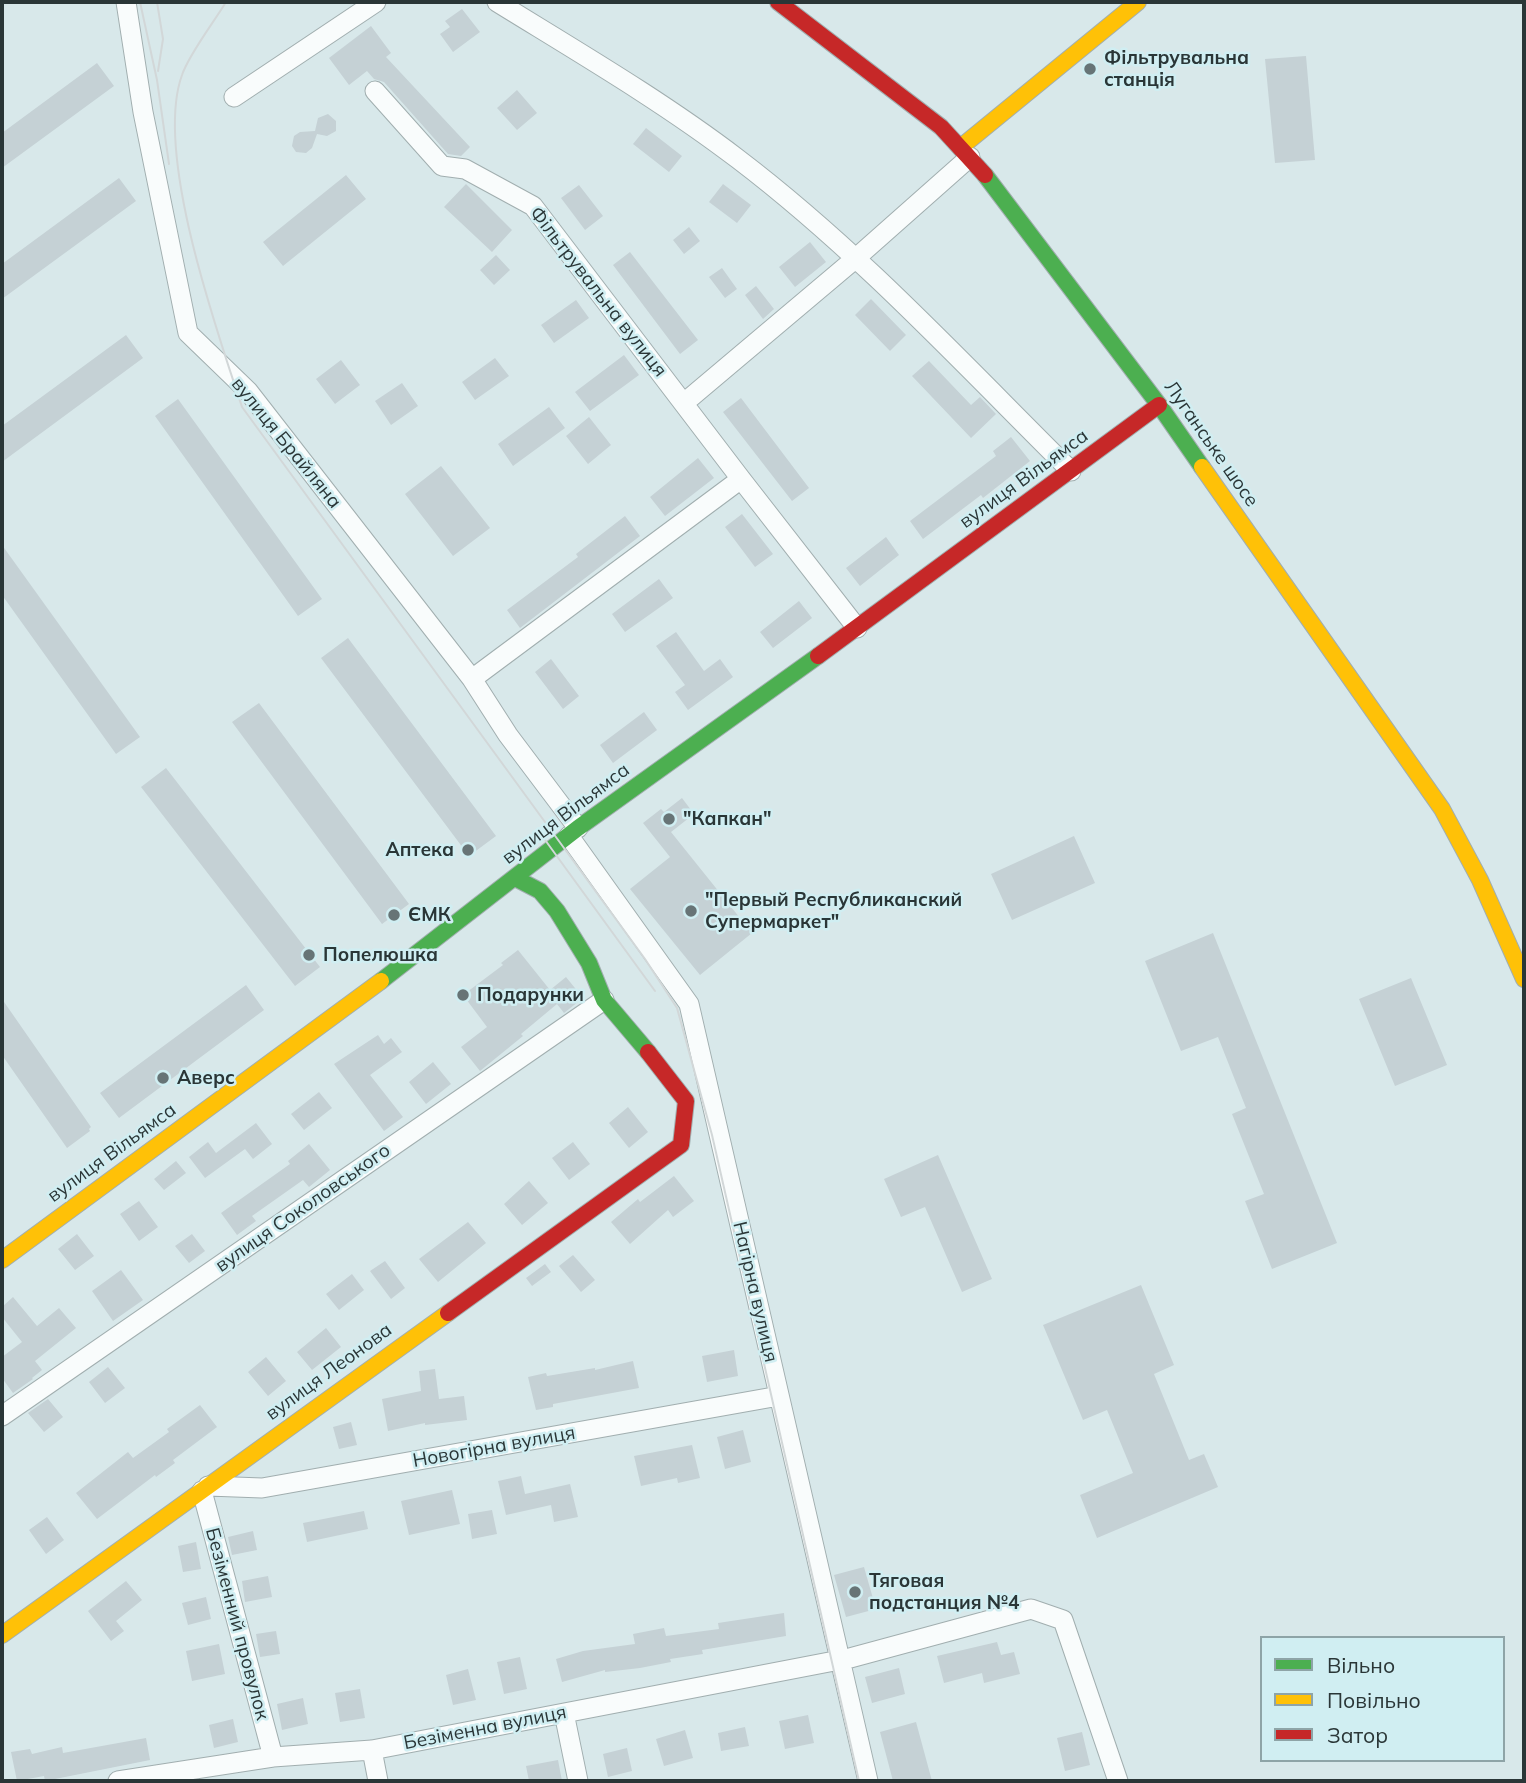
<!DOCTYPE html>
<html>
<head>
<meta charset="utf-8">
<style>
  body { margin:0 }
  #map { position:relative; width:1526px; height:1783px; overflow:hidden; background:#d8e8ea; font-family:Mulish,sans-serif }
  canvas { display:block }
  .frame { position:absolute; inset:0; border:4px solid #2a3637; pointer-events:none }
  .legend { position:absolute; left:1260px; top:1636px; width:245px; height:126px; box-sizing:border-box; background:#d0eef2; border:2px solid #8ea4a7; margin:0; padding:9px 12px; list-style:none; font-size:21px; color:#2a3637 }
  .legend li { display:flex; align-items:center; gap:14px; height:35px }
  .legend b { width:35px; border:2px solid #8ea4a7 }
</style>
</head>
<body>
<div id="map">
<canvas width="1526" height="1783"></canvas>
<div class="frame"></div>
<ul class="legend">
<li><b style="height:9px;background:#4caf50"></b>Вільно</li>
<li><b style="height:9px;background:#ffc107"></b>Повільно</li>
<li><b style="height:9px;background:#c62828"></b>Затор</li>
</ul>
</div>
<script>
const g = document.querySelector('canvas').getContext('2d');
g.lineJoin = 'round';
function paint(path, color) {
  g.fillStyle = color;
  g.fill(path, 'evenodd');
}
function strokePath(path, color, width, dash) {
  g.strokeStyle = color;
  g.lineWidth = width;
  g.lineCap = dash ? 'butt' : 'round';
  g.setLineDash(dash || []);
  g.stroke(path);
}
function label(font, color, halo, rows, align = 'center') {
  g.font = font + ' Mulish,sans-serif';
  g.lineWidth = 5;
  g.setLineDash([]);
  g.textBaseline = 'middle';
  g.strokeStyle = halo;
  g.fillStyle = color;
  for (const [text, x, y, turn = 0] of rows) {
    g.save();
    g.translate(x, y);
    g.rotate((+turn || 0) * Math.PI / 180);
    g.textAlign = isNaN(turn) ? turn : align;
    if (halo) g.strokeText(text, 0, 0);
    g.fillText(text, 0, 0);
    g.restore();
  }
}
const building = new Path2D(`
  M462 9 480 32 453 52 440 34 450 27 445 21Z
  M371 26 391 53 386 57 470 147 461 156 448 154 384 82 374 79 367 71 349 85 329 58Z
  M1306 56 1315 160 1275 163 1265 59Z
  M97 63 114 86 2 168V133Z
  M517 90 537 113 517 130 497 108Z
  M328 114 336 121V131L327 136 317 134 312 148 306 153 296 152 292 146 294 136 300 132 315 131 318 118Z
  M646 128 682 156 669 172 633 144Z
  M346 175 366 199 283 266 263 242Z
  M119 178 136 201 2 299V264Z
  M466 184 512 230 492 252 444 207Z
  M723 184 751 205 737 223 709 202Z
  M579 185 603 216 585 230 561 198Z
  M689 227 700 241 684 254 673 240Z
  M810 242 826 262 795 287 779 267Z
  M630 252 698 340 680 354 613 265Z
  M496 255 510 270 494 285 480 270Z
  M722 268 737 289 725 298 709 277Z
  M756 286 774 309 763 319 745 295Z
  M871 299 906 335 890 351 855 315Z
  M576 300 589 318 554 343 541 325Z
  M126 335 143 358 2 462V426Z
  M624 355 639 375 590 411 575 392Z
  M495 358 509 376 475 400 462 382Z
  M341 360 360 385 335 404 316 379Z
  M929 361 971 405 980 397 996 414 971 438 912 376Z
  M402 383 418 406 391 425 375 401Z
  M741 398 809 488 792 501 723 412Z
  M178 399 322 599 298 616 155 416Z
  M549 407 565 428 513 466 498 444Z
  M589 417 611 445 588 464 566 436Z
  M1011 437 1030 461 983 498 981 495 923 539 910 521 996 456 993 451Z
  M698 458 714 478 665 516 650 497Z
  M441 466 490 528 453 556 405 494Z
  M742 514 773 554 755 567 725 527Z
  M625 516 640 536 520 628 507 610 578 557 576 554Z
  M886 537 899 555 860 586 846 568Z
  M2 545 140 737 116 754 2 595Z
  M659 579 673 598 625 632 612 614Z
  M799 601 812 618 773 648 760 632Z
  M676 632 704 671 720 659 733 677 688 710 675 692 685 685 656 646Z
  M348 638 496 836 469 856 321 658Z
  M551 659 579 696 563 709 535 672Z
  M259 703 409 904 382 924 232 722Z
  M644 712 657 730 613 763 600 745Z
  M166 768 320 967 295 986 141 787Z
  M682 798 694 814 671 832 752 933 700 975 630 889 670 857 643 823 661 809 664 812Z
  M1074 836 1095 883 1012 920 991 874Z
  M1213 933 1337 1243 1272 1269 1245 1201 1264 1194 1232 1114 1246 1108 1218 1037 1181 1051 1145 961Z
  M518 950 550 990 566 977 583 998 564 1013 557 1004 521 1034 523 1036 480 1071 461 1047 487 1027 463 995 503 965 501 963Z
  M1411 978 1447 1065 1395 1086 1359 999Z
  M246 985 264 1010 119 1118 100 1093Z
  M2 999 91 1127 89 1129 90 1131 67 1148 2 1055Z
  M378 1035 384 1044 391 1038 402 1052 370 1075 403 1117 384 1131 334 1064Z
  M433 1062 451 1084 426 1104 409 1082Z
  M319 1092 332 1108 304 1130 291 1114Z
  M628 1107 648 1132 629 1148 609 1123Z
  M256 1123 272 1144 253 1159 245 1149 205 1178 189 1157 208 1142 216 1153Z
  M573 1142 590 1164 569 1180 552 1158Z
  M309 1144 330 1170 309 1187 303 1180 252 1216 256 1221 237 1235 221 1213 290 1164 288 1161Z
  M938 1155 992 1279 962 1292 925 1207 901 1217 884 1179Z
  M176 1161 186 1173 164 1190 154 1179Z
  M674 1176 694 1201 673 1217 668 1210 630 1244 611 1222 638 1199 640 1202Z
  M529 1181 548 1203 522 1225 504 1204Z
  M139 1201 158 1227 139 1241 120 1214Z
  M468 1222 486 1243 438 1282 419 1259Z
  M77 1234 94 1256 75 1270 58 1249Z
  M192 1234 205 1251 189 1263 175 1246Z
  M573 1255 595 1280 581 1292 559 1266Z
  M385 1261 405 1288 391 1299 370 1271Z
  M545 1264 551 1272 532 1286 526 1278Z
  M121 1270 143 1300 113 1321 92 1291Z
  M352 1274 364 1290 339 1310 326 1294Z
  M1141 1285 1174 1365 1154 1374 1189 1460 1204 1454 1218 1487 1097 1538 1080 1495 1133 1473 1107 1410 1083 1420 1043 1325Z
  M13 1297 37 1326 59 1308 76 1328 35 1361 42 1370 32 1378 33 1379 13 1393 2 1378V1357L22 1342 2 1317V1307Z
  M326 1328 341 1347 312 1370 297 1352Z
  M734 1350 738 1376 707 1382 702 1356Z
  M266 1357 286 1381 268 1396 248 1372Z
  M633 1361 639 1388 553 1404V1407L536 1410 528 1377 546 1373 547 1376 595 1368V1370Z
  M108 1367 125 1388 105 1403 89 1382Z
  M435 1369 439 1399 464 1396 467 1420 425 1425V1423L388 1431 382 1399 421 1391 419 1371Z
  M48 1399 63 1417 44 1432 28 1413Z
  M200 1405 217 1427 173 1460 175 1463 156 1477 155 1475 97 1519 76 1493 128 1452 133 1458 169 1432 167 1429Z
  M351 1422 357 1445 339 1449 333 1427Z
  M743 1430 751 1462 725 1469 717 1437Z
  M692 1445 700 1478 678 1483 677 1478 641 1486 634 1456Z
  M521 1476 525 1494 570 1484 578 1517 554 1522 551 1505 506 1515 498 1481Z
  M452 1490 460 1524 409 1535 401 1501Z
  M492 1510 497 1534 472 1539 468 1514Z
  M364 1511 368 1529 307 1542 303 1523Z
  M47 1517 64 1540 46 1554 29 1530Z
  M253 1531 257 1550 232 1555 228 1537Z
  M196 1542 201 1569 183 1572 178 1546Z
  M864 1567 876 1609 846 1617 834 1575Z
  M268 1576 272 1597 245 1602 242 1581Z
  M126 1581 142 1600 116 1621 124 1631 111 1641 88 1611Z
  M206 1597 211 1619 188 1625 182 1603Z
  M784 1613 786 1636 702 1650 703 1654 670 1659 671 1662 640 1668 605 1672V1670L562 1682 556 1659 583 1651 635 1644 633 1634 664 1628 666 1636 719 1629 718 1623Z
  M276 1631 280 1654 260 1657 256 1634Z
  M997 1642 1001 1655 1014 1652 1020 1674 984 1683 982 1673 944 1683 937 1656Z
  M219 1644 225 1674 192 1681 186 1651Z
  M520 1657 527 1689 504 1694 497 1662Z
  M899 1668 905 1694 872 1703 865 1677Z
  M468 1669 476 1700 453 1705 446 1675Z
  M360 1689 365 1718 340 1722 335 1693Z
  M303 1698 308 1724 282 1730 277 1704Z
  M808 1715 814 1743 785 1749 779 1721Z
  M233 1719 238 1742 214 1748 209 1725Z
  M916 1722 932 1781H893L880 1732Z
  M745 1727 749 1746 721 1751 718 1733Z
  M685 1730 693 1758 664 1766 656 1739Z
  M1082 1732 1090 1765 1065 1771 1057 1738Z
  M146 1738 150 1760 45 1781 44 1776 17 1781 11 1752 30 1749 32 1754 62 1747 63 1753Z
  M627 1748 632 1771 608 1777 603 1754Z
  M558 1760 562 1781H529L526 1766Z`);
const street = new Path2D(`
  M126 2 143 112 188 333 248 391 472 679 508 735 578 828
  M497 2C578 52 662 101 738 159 859 251 963 364 1071 471
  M375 91 442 166 465 169 533 206 741 479 857 628
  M234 97 376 2
  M684 403 856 258 970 157
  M472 679 741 479
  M569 836 689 1004 868 1781
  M2 1416 604 1000
  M208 1486 262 1488 779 1396
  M202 1491 273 1757
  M564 1713 578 1781
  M372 1750 378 1781
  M118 1781 273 1757 372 1750 850 1658 1031 1609 1063 1620 1118 1781`);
const fast = new Path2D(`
  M985 175 1159 405 1202 467
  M515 878 540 891 557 911 589 963 604 1000 648 1052
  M381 981 578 828 818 656`);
const slow = new Path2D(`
  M961 147 1138 2
  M1202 467 1442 809 1480 880 1524 979
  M2 1260 381 981
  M2 1635 448 1313`);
const jam = new Path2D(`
  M778 2 941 127 985 175
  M818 656 1159 405
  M448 1313 681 1145 686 1101 648 1052`);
const tram = new Path2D(`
  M140 2 157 80 169 164
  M157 2 163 39 158 71
  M226 2C214 22 189 54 182 75 154 152 216 328 242 407L645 959 677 1008 712 1135 859 1781
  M540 833 655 991`);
const markers = [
  [1090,69,7,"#677476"],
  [669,819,7,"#677476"],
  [468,850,7,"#677476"],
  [691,911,7,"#677476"],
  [394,915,7,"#677476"],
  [309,955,7,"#677476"],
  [463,995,7,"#677476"],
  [163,1078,7,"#677476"],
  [855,1592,7,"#677476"]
];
const poiNames = [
  ["Фільтрувальна",1104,58],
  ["станція",1104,80],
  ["\"Капкан\"",683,819],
  ["Аптека",454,850,"right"],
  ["\"Первый Республиканский",705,900],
  ["Супермаркет\"",705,922],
  ["ЄМК",408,915],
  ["Попелюшка",323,955],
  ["Подарунки",477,995],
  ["Аверс",177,1078],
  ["Тяговая",869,1581],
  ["подстанция №4",869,1603]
];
const streetNames = [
  ["Фільтрувальна вулиця",598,292,52],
  ["вулиця Брайляна",286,443,51],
  ["Луганське шосе",1211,444,55],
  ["вулиця Вільямса",1024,479,-36],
  ["вулиця Вільямса",566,814,-37],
  ["вулиця Вільямса",112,1153,-36],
  ["вулиця Соколовського",303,1208,-35],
  ["Нагірна вулиця",755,1292,77],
  ["вулиця Леонова",329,1372,-36],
  ["Новогірна вулиця",494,1447,-10],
  ["Безіменний провулок",237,1624,75],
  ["Безіменна вулиця",485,1728,-11]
];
paint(building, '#c5d1d5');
strokePath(street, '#a1aeaf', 21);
strokePath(fast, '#a1aeaf', 18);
strokePath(slow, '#a1aeaf', 18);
strokePath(jam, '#a1aeaf', 18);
strokePath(street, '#f9fcfc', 19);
strokePath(fast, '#4caf50', 16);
strokePath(slow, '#ffc107', 16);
strokePath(jam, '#c62828', 16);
strokePath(tram, '#d2d7d8', 2);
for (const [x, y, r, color] of markers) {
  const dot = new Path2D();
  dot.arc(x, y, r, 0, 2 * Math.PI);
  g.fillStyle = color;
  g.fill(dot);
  strokePath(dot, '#d0eef2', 2.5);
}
label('bold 19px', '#2a3637', '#d0eef2', poiNames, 'left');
label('19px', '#2a3637', '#d0eef2', streetNames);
</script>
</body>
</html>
